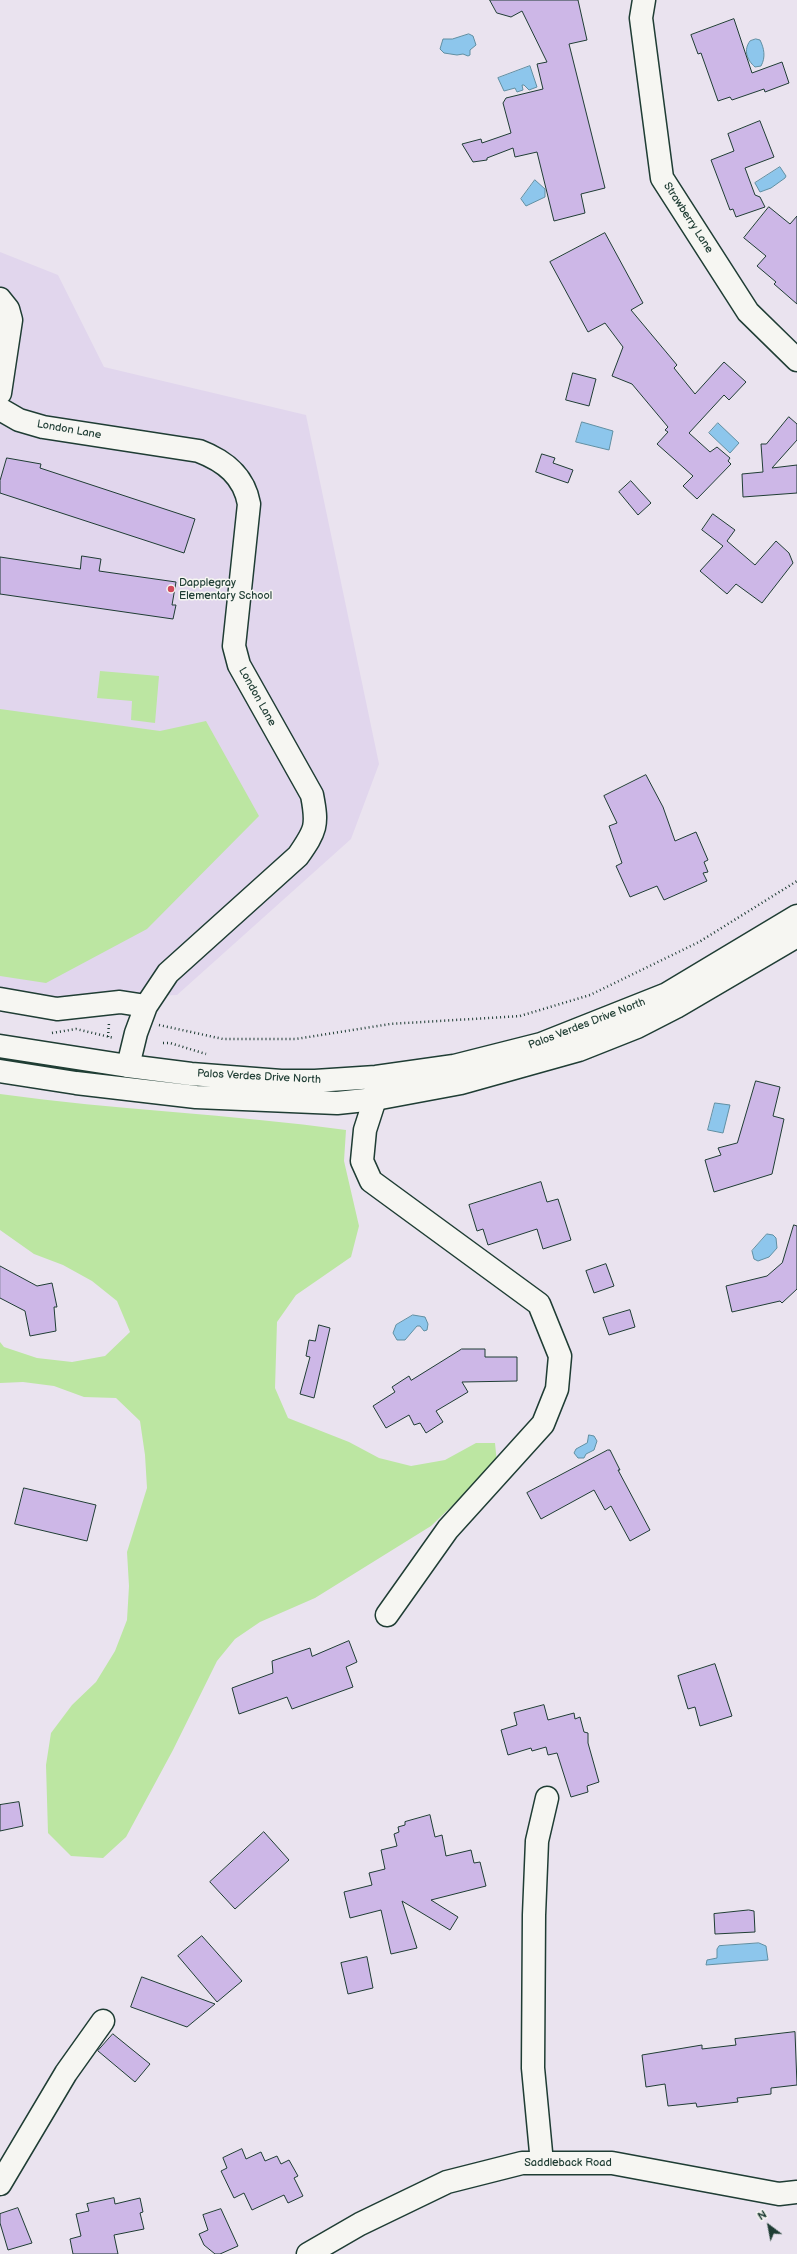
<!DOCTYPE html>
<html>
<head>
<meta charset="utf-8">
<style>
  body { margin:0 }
  #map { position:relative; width:797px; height:2254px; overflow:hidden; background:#eae3ef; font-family:"Balsamiq Sans",sans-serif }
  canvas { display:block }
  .north { position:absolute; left:749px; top:2206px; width:40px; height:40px; -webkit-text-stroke:3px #f6f6f2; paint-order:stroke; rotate:328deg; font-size:11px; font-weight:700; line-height:16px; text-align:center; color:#1f3d34 }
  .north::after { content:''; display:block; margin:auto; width:14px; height:18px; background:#1f3d34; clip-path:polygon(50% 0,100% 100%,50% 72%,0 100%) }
</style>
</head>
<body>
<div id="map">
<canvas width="797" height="2254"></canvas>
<div class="north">N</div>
</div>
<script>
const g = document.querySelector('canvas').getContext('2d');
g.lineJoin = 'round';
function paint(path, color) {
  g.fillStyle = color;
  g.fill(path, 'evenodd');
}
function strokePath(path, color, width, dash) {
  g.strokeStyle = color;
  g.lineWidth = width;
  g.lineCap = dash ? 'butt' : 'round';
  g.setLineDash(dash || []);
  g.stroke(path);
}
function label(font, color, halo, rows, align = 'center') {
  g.font = font + ' "Balsamiq Sans",sans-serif';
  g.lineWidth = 3;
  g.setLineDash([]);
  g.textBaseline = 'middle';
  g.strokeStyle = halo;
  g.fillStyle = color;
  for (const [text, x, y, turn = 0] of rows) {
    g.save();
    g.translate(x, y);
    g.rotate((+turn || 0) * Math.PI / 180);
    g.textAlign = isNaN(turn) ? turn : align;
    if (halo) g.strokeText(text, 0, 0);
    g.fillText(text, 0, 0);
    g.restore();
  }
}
const built = new Path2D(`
  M0 252 58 275 104 367 306 415 379 764 351 839 177 995 53 1000 0 989Z`);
const green = new Path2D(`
  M100 671 159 676 155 723 131 720 132 701 97 698Z
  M0 709 160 731 206 721 259 816 147 929 46 983 0 976Z
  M0 1094C115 1110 231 1114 346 1130L344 1161 359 1226 351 1257 296 1295 277 1322 275 1388 288 1418 349 1442 379 1458 411 1466 445 1460 476 1443H495L497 1463 431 1526 315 1598 260 1622 235 1639 217 1661 173 1750 126 1837 103 1858 71 1856 48 1833 46 1765 51 1733 72 1705 96 1682 115 1651 127 1620 129 1586 127 1552 147 1488 145 1455 140 1421 116 1398 84 1397 54 1386 23 1382 0 1383V1342L4 1347 37 1358 72 1362 105 1356 130 1332 117 1301 92 1281 63 1265 34 1254 0 1230Z`);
const water = new Path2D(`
  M469 34 473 36 476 45 470 50V55L468 56 463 54 457 55 444 53 440 49 443 39H452Z
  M756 39 760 40C764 48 766 57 761 66L755 67C747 60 743 50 750 41Z
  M530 66 537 87 529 90 524 85H522L523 90 517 92 515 88 504 91 498 78Z
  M780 167 786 176 785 178 771 188 760 192 755 183Z
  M535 180 545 189V197L526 206 521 199Z
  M582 422 613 431 609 450 576 442Z
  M718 423 739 443 730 453 709 433Z
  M715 1103 730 1105 723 1133 708 1130Z
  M767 1234 773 1235 776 1238 777 1248 769 1257 758 1261 754 1259 752 1251Z
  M413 1315 425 1317 428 1324 427 1330 424 1331 420 1326H417L405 1340H397L393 1333 396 1325Z
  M589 1435 594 1436 597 1441 594 1450 586 1454 584 1458H578L574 1453 576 1449 587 1443Z
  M759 1943 766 1946 768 1960 706 1965 707 1960 717 1958V1949L719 1946Z`);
const building = new Path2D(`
  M490 0H578L587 40 569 44 605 188 581 194 585 213 554 221 537 152 515 157 513 148 487 158V160L473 162 462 144 481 139 482 143 511 133 503 103 506 98 543 89 537 64 547 62 522 11 511 17 497 13Z
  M734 19 752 73 782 62 789 83 765 92 764 89 732 100 730 97 718 101 701 53 698 54 691 35Z
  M760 121 774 157 745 168 755 195 760 197 765 207 736 217 733 209 730 210 711 160 734 151 728 134Z
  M769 207 790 224 797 216V304L774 284 776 282 757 266 766 256 744 238Z
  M605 233 643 303 631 310 677 365 674 368 695 394 724 362 746 382 729 400 724 395 689 433 710 452 717 447 730 458 728 461 731 464 697 499 683 486 693 476 657 444 668 432 665 430 668 427 632 384 612 376 623 347 605 323 588 332 550 262Z
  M573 373 596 379 589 406 566 400Z
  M789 417 797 424V440L772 468 797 465V493L743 497 742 474 763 472 761 444H766Z
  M542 454 555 458 553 463 573 470 568 483 536 472Z
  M7 458 41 464 40 468 195 519 184 553 0 493V481Z
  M631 481 651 503 638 515 619 492Z
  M713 514 735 530 727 541 755 565 776 541 789 553 793 563 762 603 736 584 727 594 700 571 723 546 702 530Z
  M82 556 101 559 99 571 176 582 172 605H176L173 619 0 594V557L80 569Z
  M646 775 663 807 675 841 696 832 708 860 704 862 708 872 703 873 707 881 664 900 657 886 630 897 616 866 622 863 609 826 617 823 604 796Z
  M756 1081 780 1087 773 1116 784 1119 772 1174 714 1192 705 1160 721 1155 718 1148 737 1143Z
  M541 1182 547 1202 558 1199 571 1240 543 1249 537 1229 488 1245 483 1229 477 1231 469 1205Z
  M794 1225 797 1226V1289L782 1303 780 1301 732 1312 726 1286 767 1276 782 1263Z
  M606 1264 614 1286 594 1293 586 1271Z
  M0 1266 37 1286 52 1283 57 1307H54L56 1331 30 1336 25 1311 0 1298Z
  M630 1310 635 1327 609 1335 603 1318Z
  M319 1325 330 1328 314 1398 300 1394 310 1357 306 1356 309 1340 315 1341Z
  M462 1349H485V1357H517V1381L462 1382 468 1392 436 1411 443 1422 426 1433 420 1423 414 1425 409 1415 386 1428 373 1406 395 1392 392 1387 409 1376 411 1380Z
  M608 1450H610L620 1470H618L650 1530 630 1541 611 1506 605 1510 594 1490 541 1519 527 1493Z
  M24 1488 96 1505 87 1541 15 1524Z
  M349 1641 357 1662 346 1667 353 1687 292 1709 287 1697 239 1714 232 1688 273 1673 272 1661 310 1648 312 1656Z
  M715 1664 732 1716 700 1726 695 1707 688 1709 678 1676Z
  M544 1705 548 1720 574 1713 575 1719 580 1717 584 1732 588 1733V1743L599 1782 587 1786 588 1792 571 1797 557 1753 548 1755 546 1747 532 1751 531 1748 508 1755 501 1730 517 1725 514 1713Z
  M19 1802 23 1826 0 1831V1805Z
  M430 1815 435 1837 442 1835 446 1856 471 1850 474 1863 480 1862 486 1886 431 1900 458 1917 450 1930 402 1901 417 1948 391 1954 381 1910 350 1918 344 1892 372 1885 369 1873 385 1869 381 1850 397 1846 394 1834 399 1832 398 1827 405 1825V1822Z
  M264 1832 289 1860 235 1909 210 1882Z
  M749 1910 754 1911 755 1932 715 1934 714 1914Z
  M202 1936 242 1981 217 2002 178 1956Z
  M367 1957 373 1988 348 1994 341 1963Z
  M142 1977 215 2004 187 2027 131 2007Z
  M795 2032 797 2085 771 2088V2094L737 2098 738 2102 697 2107 696 2103 668 2106 665 2084 646 2087 642 2055 702 2045V2049L736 2045 735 2039Z
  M113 2034 150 2064 135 2082 98 2051Z
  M242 2149 246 2159 261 2152 265 2161 277 2156 281 2164 289 2160 298 2176 294 2178 303 2196 288 2203 284 2195 252 2210 244 2193 234 2198 221 2171 227 2168 223 2158Z
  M114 2198 115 2204 140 2198 143 2212 140 2213 144 2229 114 2235 118 2254H73L70 2239 81 2236 76 2214 89 2211 87 2204Z
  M18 2208 32 2243 8 2250 0 2223V2214Z
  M221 2209 238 2246 220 2254H215L204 2245 199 2234 208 2230 203 2215Z`);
const path = new Path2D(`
  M159 1025 223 1039H296L390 1024 520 1016 590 995 699 942 797 881
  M52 1033 76 1029 114 1038
  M108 1037 109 1023
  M163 1043H170L206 1054`);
const minor = new Path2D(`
  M644 0 641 18 662 178 748 312 797 360
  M0 299 8 309 11 320 0 393
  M0 409 19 420 43 427 199 451C225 461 244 476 249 504L234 646 239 665 312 795C318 826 316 830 298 856L168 973 146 1006 136 1033 128 1066
  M0 999 57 1009 120 1002 146 1006
  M376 1080 375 1099 365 1130 362 1161 371 1181 539 1304 560 1356 557 1389 543 1424 448 1529 387 1615
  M542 2163 533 2068 534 1915 537 1841 547 1798
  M0 2184 66 2073 103 2021
  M308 2254 360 2224 447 2182 522 2163H612L779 2194 797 2192`);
const major = new Path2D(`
  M0 1046 128 1066 191 1074 281 1081H315L376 1077 454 1066 541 1044 667 994 797 916
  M0 1071 76 1083 196 1097 337 1103 375 1099 461 1083 579 1050 637 1027 676 1007 797 936`);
const markers = [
  [171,589,4,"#d1495b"]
];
const streetNames = [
  ["Strawberry Lane",688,218,57],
  ["London Lane",69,430,10],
  ["London Lane",257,697,61],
  ["Palos Verdes Drive North",587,1024,-21],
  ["Palos Verdes Drive North",259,1077,3],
  ["Saddleback Road",568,2163]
];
const poiNames = [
  ["Dapplegray",179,583],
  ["Elementary School",179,596]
];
paint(built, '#e1d6ed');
paint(green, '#bce6a2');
paint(water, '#8dc6ec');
strokePath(water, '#618fa2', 1);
paint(building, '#cdb7e7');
strokePath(building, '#1f3d34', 1);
strokePath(minor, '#1f3d34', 25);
strokePath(major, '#1f3d34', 25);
strokePath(path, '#1f3d34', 2.5, [1, 3]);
strokePath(minor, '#f6f6f2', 22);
strokePath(major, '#f6f6f2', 22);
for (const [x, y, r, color] of markers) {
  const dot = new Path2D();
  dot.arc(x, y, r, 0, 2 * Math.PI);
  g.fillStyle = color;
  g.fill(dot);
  strokePath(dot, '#f6f6f2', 1.5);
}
label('11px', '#1f3d34', '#f6f6f2', streetNames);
label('11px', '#1f3d34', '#f6f6f2', poiNames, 'left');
</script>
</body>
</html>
